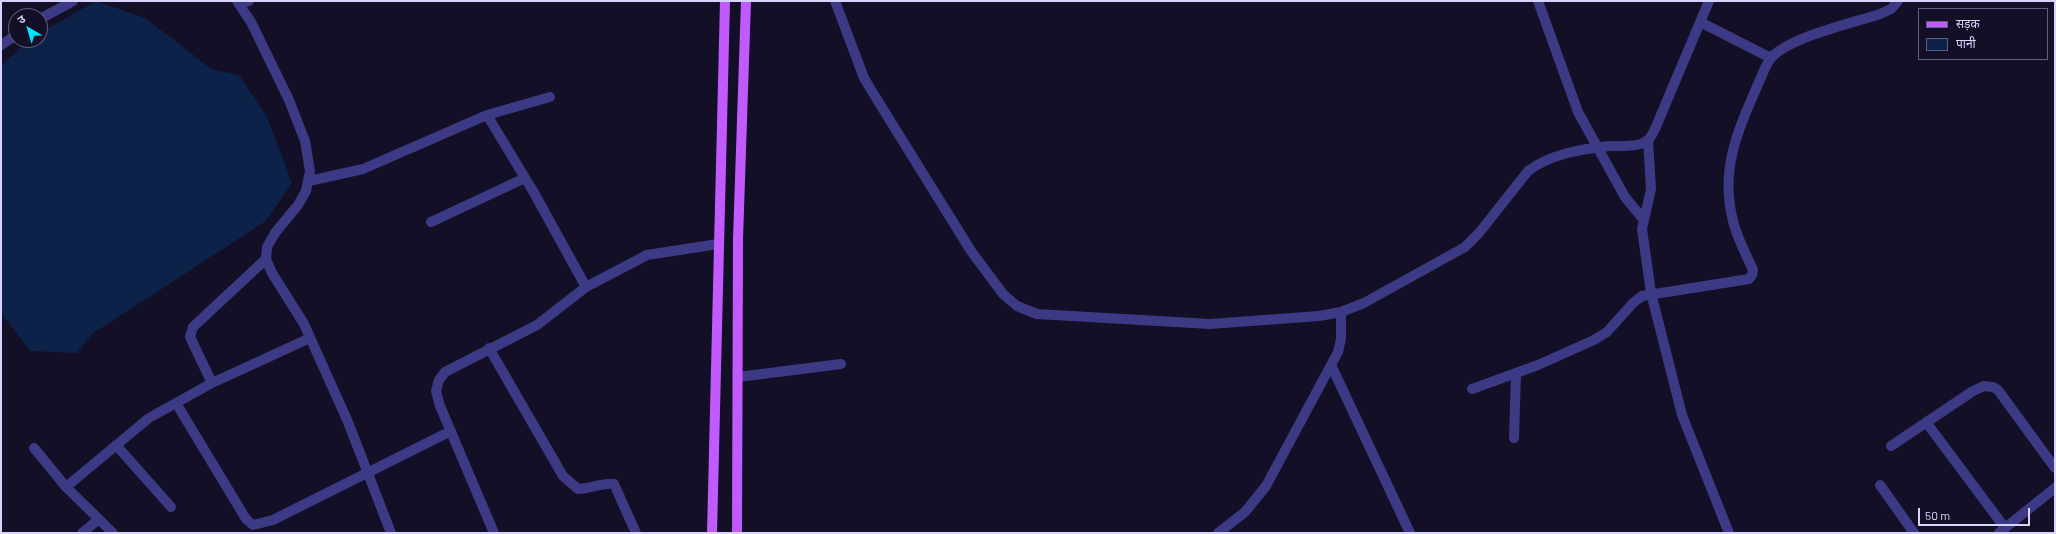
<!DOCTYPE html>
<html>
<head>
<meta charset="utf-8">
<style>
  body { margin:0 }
  #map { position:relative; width:2056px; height:534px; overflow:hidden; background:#130f26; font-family:Barlow,"Noto Sans Devanagari",sans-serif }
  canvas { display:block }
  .frame { position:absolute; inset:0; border:2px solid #d9d4ff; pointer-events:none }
  .legend { position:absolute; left:1918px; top:8px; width:130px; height:52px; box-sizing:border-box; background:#130f26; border:1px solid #625e7d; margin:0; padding:5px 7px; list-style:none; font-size:12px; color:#d9d4ff }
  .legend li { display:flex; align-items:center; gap:8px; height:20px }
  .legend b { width:20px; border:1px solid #625e7d }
  .north { position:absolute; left:8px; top:8px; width:40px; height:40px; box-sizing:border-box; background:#130f26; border:1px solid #625e7d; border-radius:50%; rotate:322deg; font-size:11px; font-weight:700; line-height:16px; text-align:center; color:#d9d4ff }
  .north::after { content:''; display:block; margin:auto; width:14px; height:18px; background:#00e5ff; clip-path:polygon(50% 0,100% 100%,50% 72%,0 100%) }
  .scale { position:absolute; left:1918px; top:508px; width:112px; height:18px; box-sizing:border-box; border:2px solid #d9d4ff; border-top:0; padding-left:5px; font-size:12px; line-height:14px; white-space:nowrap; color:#d9d4ff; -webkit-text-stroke:3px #130f26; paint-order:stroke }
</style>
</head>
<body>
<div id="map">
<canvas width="2056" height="534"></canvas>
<div class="frame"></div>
<ul class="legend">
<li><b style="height:5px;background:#c25bff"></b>सड़क</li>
<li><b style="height:11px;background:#0c2248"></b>पानी</li>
</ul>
<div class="north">उ</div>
<div class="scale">50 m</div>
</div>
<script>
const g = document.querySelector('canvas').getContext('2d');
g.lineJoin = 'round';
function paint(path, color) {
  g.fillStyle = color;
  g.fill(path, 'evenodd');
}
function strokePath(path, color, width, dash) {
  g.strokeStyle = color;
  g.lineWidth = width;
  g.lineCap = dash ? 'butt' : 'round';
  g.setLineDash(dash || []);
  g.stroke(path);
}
const water = new Path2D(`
  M96 1 145 18 213 70 239 75 267 117 292 183 266 221 92 334 77 353 30 351 1 313V66L29 40H40V33Z`);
const minor = new Path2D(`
  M237 1 251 22 289 100 305 141 310 171 306 191 298 205 275 233 267 247 266 259 272 273 304 324 348 422 391 533
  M835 1 864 78 873 93 971 251 1003 294 1017 306 1037 314 1210 324 1319 316 1341 312 1364 303 1465 247 1479 233 1528 171C1550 154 1582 149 1610 146 1620 146 1634 147 1643 143 1650 140 1652 135 1655 129L1709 1
  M1538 1 1578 112 1625 197 1643 219
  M239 4 249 1
  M40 19 73 1
  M1700 22 1771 58
  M1 45 16 35
  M487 115 533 191 586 287
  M1648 140 1651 189 1642 229 1651 293 1682 415 1729 533
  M309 181 363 169 487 115 550 97
  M431 222 525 178
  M489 348 563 476 578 489C590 489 604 482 614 484L636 533
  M1331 365 1410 533
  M738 377 841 364
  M212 383 190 337 193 327 266 259
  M1472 389 1538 365 1594 340 1607 332 1633 303 1642 296 1749 279 1752 275 1753 270C1746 254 1737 238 1733 221 1718 163 1743 121 1765 68 1767 65 1768 61 1771 58 1789 37 1853 23 1880 14L1891 9 1898 1
  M176 403 246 519 253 525 273 520 451 431
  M1926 422 2005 528
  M1514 438 1516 373
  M116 445 171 507
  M1891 446 1973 391 1984 386 1993 387 1998 390 2055 468
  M34 448 66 487 113 533
  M1880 485 1914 533
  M66 487 149 418 212 383 310 338
  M82 533 99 519
  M494 533 440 406 436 391 439 380 445 372 537 325 586 287 647 255 718 244
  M1218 533 1245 512 1266 486 1338 352 1341 339V312
  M1999 533 2055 488`);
const primary = new Path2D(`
  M712 533 725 1
  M737 533 738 239 746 1`);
paint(water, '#0c2248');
strokePath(minor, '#3d3a85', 10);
strokePath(primary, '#c25bff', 10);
</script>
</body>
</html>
